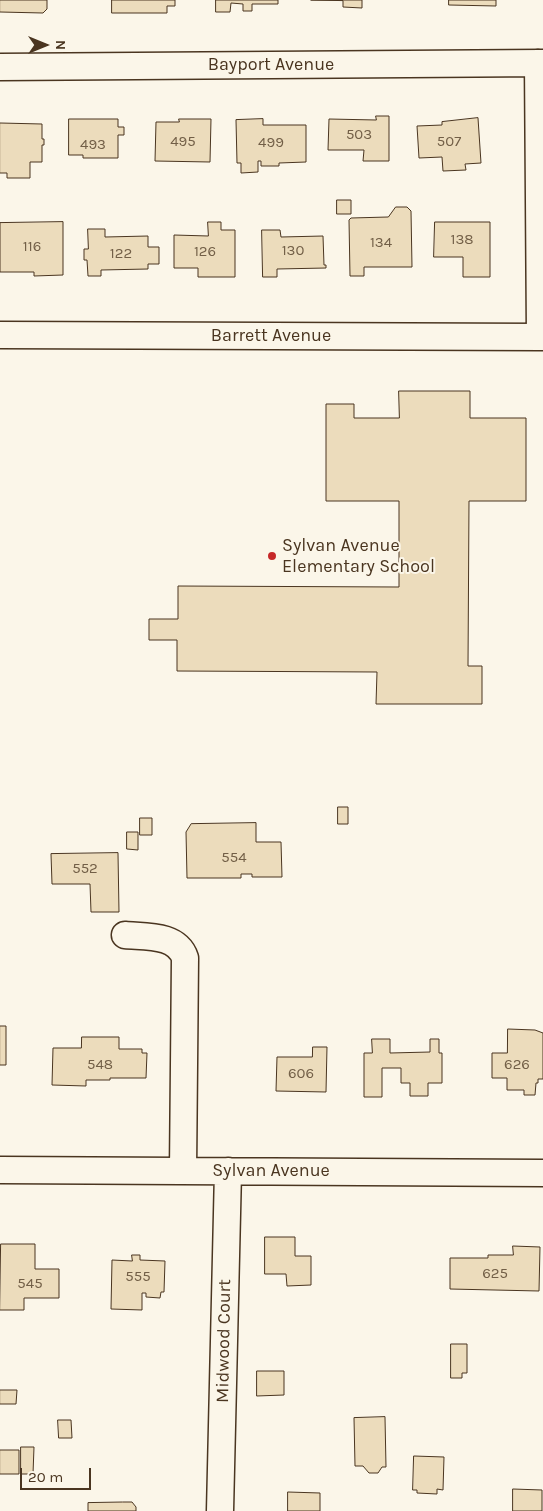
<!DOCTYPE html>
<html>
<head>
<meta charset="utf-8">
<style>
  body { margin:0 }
  #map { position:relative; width:543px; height:1511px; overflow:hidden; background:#fbf6e9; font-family:Karla,sans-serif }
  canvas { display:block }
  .north { position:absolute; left:20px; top:20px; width:50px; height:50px; -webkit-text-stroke:4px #fbf6e9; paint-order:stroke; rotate:90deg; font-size:14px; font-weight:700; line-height:20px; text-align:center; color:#4a3520 }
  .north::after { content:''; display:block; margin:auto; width:18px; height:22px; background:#4a3520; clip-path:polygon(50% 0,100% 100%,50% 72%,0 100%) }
  .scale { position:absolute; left:20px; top:1468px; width:71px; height:22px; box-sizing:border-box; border:2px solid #4a3520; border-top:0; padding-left:6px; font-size:15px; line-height:18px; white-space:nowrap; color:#4a3520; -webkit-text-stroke:4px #fbf6e9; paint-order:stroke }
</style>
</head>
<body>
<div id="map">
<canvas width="543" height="1511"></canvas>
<div class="north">N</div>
<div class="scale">20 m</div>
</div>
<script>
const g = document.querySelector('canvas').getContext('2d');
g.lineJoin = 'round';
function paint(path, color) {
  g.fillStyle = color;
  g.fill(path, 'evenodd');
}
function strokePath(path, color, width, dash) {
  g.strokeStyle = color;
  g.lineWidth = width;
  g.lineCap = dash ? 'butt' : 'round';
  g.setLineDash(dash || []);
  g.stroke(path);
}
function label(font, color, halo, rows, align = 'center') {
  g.font = font + ' Karla,sans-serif';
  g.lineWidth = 4;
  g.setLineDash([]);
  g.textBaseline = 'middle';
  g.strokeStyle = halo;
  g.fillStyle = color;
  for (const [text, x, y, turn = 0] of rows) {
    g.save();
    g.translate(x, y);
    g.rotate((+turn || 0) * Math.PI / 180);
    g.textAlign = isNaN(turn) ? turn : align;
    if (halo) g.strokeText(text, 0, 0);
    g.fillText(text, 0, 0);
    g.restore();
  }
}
const building = new Path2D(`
  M0 0H47V9L43 13 0 12Z
  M112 0H175V6H167V13H112Z
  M216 0H278V4H252V11H243V4L231 3 230 12H216Z
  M311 0H362V8L343 7V1Z
  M449 0H496V6L449 5Z
  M376 116H389V161H363L364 150H328L329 119 376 120Z
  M478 118 481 163 465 164 466 170 443 171 442 157 419 158 417 126 442 125V122Z
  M69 119H118V127H124V135H118V158H83V155H69Z
  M179 119H211L210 162 155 161 156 122H179Z
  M263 119V125H306V162L279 163V166H261V161H258V172L241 173V163H237L236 120Z
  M0 123 42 124V139H44V145H42V162H30V178H7V173H0Z
  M337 200H351V214H337Z
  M396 207H407L411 211 412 267H364V276H350L349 220 351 218 388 217Z
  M63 222V275L34 276V272H0V223Z
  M208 222H221V230H235V277H198V268H174V235L208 236Z
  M435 222H490V277H463V257H434Z
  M88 229H105V237L148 236V247H159V264H148V269L101 270V276H88L87 260H84V249H88Z
  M262 230H280L281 237 323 236 324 265H326V268L277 269V277H263Z
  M399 391H470V418H526V501H469L468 666H482V704H376L377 672 177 671V640H149V619H178V586L399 587V501H326V404H354V418H399Z
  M338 807H348V824H338Z
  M140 818H152V835H140Z
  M256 823V842H281L282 877H252V874H241V878H187L186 832 191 824Z
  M127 832H138V850L127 849Z
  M118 853 119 912H91L90 884H52L51 854Z
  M0 1026H6V1065H0Z
  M508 1029 535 1030 543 1033V1079H538V1083H536L535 1095H524V1090H507V1078H492V1053H507Z
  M82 1037H119V1049H142V1053H147L146 1078H110V1080H86V1086L52 1085 53 1048H81Z
  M372 1039H390V1053L430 1052V1039H439V1053H442V1083H428V1096H410V1083H401V1068H382V1097H364V1053H372Z
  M313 1047H327L326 1092 276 1091 277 1057H312Z
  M265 1237H295V1256H311V1285L287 1286 286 1274H265Z
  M1 1244H35V1269H59V1298H24V1310H0Z
  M513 1246 540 1247 539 1291 450 1289V1258H488V1255H513Z
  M132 1255H140V1260L165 1261 164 1292H161L160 1298 146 1297V1293H142V1310L111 1309 112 1260 132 1261Z
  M451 1344H467V1373H462V1378H451Z
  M257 1371H284V1395L257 1396Z
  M0 1390H17L16 1404H0Z
  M385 1417 386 1467H382L378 1473H369L363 1466H355L354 1418Z
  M58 1420H71L72 1438H59Z
  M21 1447H34L33 1474H21Z
  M0 1450H19V1474H0Z
  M414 1456 444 1457 443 1490 437 1489V1494L417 1493V1490H413Z
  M513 1489 542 1490V1511H513Z
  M288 1492 320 1493V1511H288Z
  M123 1502H132L136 1507V1511H88V1503Z`);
const minor = new Path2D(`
  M538 63 540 337
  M0 67 543 63
  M0 335 543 337
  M125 935C146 937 177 934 185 958L183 1171
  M0 1170 543 1173
  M220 1511 228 1171`);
const markers = [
  [272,556,5,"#c62828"]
];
const numberNames = [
  ["503",359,135],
  ["495",183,142],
  ["507",449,142],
  ["499",271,143],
  ["493",93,145],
  ["138",462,240],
  ["134",381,243],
  ["116",32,247],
  ["130",293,251],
  ["126",205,252],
  ["122",121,254],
  ["554",234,858],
  ["552",85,869],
  ["548",100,1065],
  ["626",517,1065],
  ["606",301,1074],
  ["625",495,1274],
  ["555",138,1277],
  ["545",30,1284]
];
const streetNames = [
  ["Bayport Avenue",271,65],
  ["Barrett Avenue",271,336],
  ["Sylvan Avenue",271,1171],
  ["Midwood Court",224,1341,-89]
];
const poiNames = [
  ["Sylvan Avenue",282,546],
  ["Elementary School",282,567]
];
paint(building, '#ecdcbc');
strokePath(building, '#4a3520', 1);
strokePath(minor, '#4a3520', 29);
strokePath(minor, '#fbf6e9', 26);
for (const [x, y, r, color] of markers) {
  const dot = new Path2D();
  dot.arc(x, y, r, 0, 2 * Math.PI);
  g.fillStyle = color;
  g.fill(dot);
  strokePath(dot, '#fbf6e9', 2);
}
label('15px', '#725f47', null, numberNames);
label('18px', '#4a3520', '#fbf6e9', streetNames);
label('18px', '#4a3520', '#fbf6e9', poiNames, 'left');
</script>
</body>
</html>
